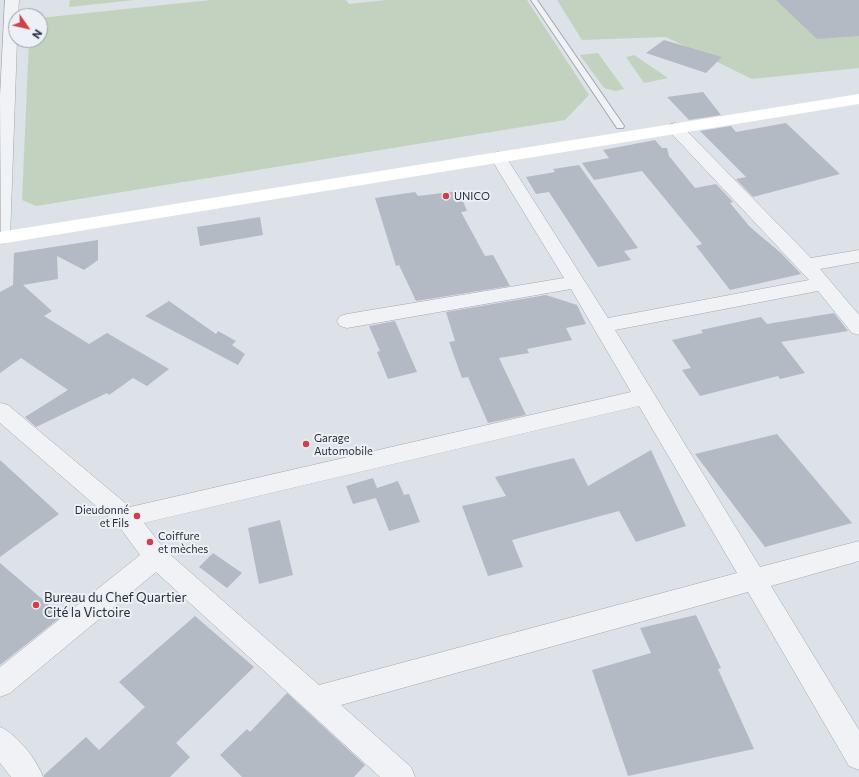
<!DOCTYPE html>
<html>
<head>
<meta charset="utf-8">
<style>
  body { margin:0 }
  #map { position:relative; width:859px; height:777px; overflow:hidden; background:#dde1e8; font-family:Commissioner,sans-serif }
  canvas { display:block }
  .north { position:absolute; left:8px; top:8px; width:40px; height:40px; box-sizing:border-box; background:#edf0f5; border:1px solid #9da2ac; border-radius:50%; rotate:124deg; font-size:11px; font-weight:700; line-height:16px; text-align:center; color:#262e3e }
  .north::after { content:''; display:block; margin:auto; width:14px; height:18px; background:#d13e4d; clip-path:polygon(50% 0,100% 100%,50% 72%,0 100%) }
</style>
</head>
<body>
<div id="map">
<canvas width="859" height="777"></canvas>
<div class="north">N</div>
</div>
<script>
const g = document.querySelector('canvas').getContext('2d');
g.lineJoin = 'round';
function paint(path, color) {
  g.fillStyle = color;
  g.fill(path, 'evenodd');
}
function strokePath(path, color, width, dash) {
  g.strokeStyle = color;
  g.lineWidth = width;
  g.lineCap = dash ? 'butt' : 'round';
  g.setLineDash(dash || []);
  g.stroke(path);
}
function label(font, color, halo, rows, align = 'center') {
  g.font = font + ' Commissioner,sans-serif';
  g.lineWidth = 4;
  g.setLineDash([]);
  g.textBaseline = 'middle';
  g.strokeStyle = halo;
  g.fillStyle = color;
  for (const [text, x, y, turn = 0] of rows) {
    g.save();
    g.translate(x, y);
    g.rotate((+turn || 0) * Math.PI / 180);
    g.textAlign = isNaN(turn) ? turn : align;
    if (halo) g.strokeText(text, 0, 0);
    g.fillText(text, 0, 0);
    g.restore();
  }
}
const green = new Path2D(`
  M70 0H134L69 7Z
  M211 0H346L349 4 386 0H527L589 95 565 120 36 206 22 200 29 40H40V18Z
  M557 0H859V68L752 79 666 37 582 40Z
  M598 53 624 89 615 91 604 88 580 55Z
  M634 55 668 78 644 83 626 57Z`);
const building = new Path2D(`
  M776 0H859V36L817 39Z
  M664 40 722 57 706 73 646 53Z
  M703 92 721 115 689 120 667 97Z
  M786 123 840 174 753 197 736 179 746 177 700 131 731 126 736 132Z
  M655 140 662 148H667L669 156 695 188 716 184 733 202 730 203 750 227 781 253 801 274 730 290 696 246 702 244 642 171 594 180 582 163 609 158 603 150Z
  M579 165 638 248 624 251 631 260 598 267 549 192 536 194 526 177 555 172 553 169Z
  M459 191 467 211 461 212 485 256 493 255 510 286 416 301 399 265 396 266 375 198 415 192 418 196Z
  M260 217 263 235 200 246 197 227Z
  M98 240V260L84 270 57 256 58 279 23 285 52 311 44 316 89 344 107 333 169 369 147 386 133 378 109 395 107 393 36 427 25 417 68 390 21 358 0 373V292L13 285 14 253Z
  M546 295 577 305 586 324 566 328 572 340 527 349 529 353 499 358 526 415 488 423 468 377 462 378 449 342 455 341 446 312Z
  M169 301 216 334 218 331 236 341 232 345 245 354 238 365 145 316Z
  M834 313 848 331 781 342 805 373 780 379 778 376 700 396 682 370 691 368 672 340 703 333 701 330 761 317 767 324Z
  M395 321 417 372 388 379 377 352 380 351 369 326Z
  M777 434 852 523 765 547 695 454Z
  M651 450 686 526 636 542 619 511 512 540 523 567 488 576 462 506 506 496 495 477 574 458 588 486Z
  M0 460 59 514 0 557Z
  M373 478 377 488 398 481 404 495 409 494 420 522 389 531 376 498 353 504 346 486Z
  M280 520 293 575 259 584 248 528Z
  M213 553 242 573 227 588 199 567Z
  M0 563 62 616 0 665Z
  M696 615 721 668 718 669 754 749 628 776 592 670 651 653 640 628Z
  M195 616 254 667 176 743 190 757 170 777H44V775L86 737 99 750 145 707 119 682Z
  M287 693 365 765 354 777H242L220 755 247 729 250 732Z`);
const lane = new Path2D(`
  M531 0H537L624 126 623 128H617Z`);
const street = new Path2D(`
  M5 0H19L18 16H16L17 40 10 238 7 242 1 244 0 97Z
  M675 123 681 125 811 258 859 250V262L820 269 859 315V335L852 333 818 291 615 330 760 567 859 541V561L771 586 859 730V770L849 766 748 592 341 705 411 767 415 777H380L156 572 10 693 0 697V667L140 555 118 525 0 423V403L8 405 130 507 631 392 571 289 347 328 340 326 337 321 340 316 347 314 564 278 490 157 492 154 498 152 504 154 506 157 608 318 809 280 669 131 667 128 669 125ZM639 406 737 573 319 685 165 550 144 523Z
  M0 727C17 734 37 760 43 777H11L0 763Z`);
const secondary = new Path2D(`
  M859 94V104L0 244V232Z`);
const markers = [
  [446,196,4,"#d13e4d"],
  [306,444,4,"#d13e4d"],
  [137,516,4,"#d13e4d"],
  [150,542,4,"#d13e4d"],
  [36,605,4,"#d13e4d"]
];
const poiNames = [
  ["UNICO",454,196],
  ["Garage",314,438],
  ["Automobile",314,451],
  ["Dieudonné",129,510,"right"],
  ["et Fils",129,523,"right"],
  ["Coiffure",158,536],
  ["et mèches",158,549]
];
const nearPoinames = [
  ["Bureau du Chef Quartier",44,598],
  ["Cité la Victoire",44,613]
];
paint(green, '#c2d2be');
paint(building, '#b4bac4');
strokePath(lane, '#a2a8b2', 2);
strokePath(street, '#a2a8b2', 1);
paint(lane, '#f0f2f6');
paint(street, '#f0f2f6');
paint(secondary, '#fff');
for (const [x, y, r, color] of markers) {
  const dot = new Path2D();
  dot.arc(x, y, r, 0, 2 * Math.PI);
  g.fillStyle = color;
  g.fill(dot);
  strokePath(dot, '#edf0f5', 1.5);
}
label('11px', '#262e3e', '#edf0f5', poiNames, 'left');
label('13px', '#262e3e', '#edf0f5', nearPoinames, 'left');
</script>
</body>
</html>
